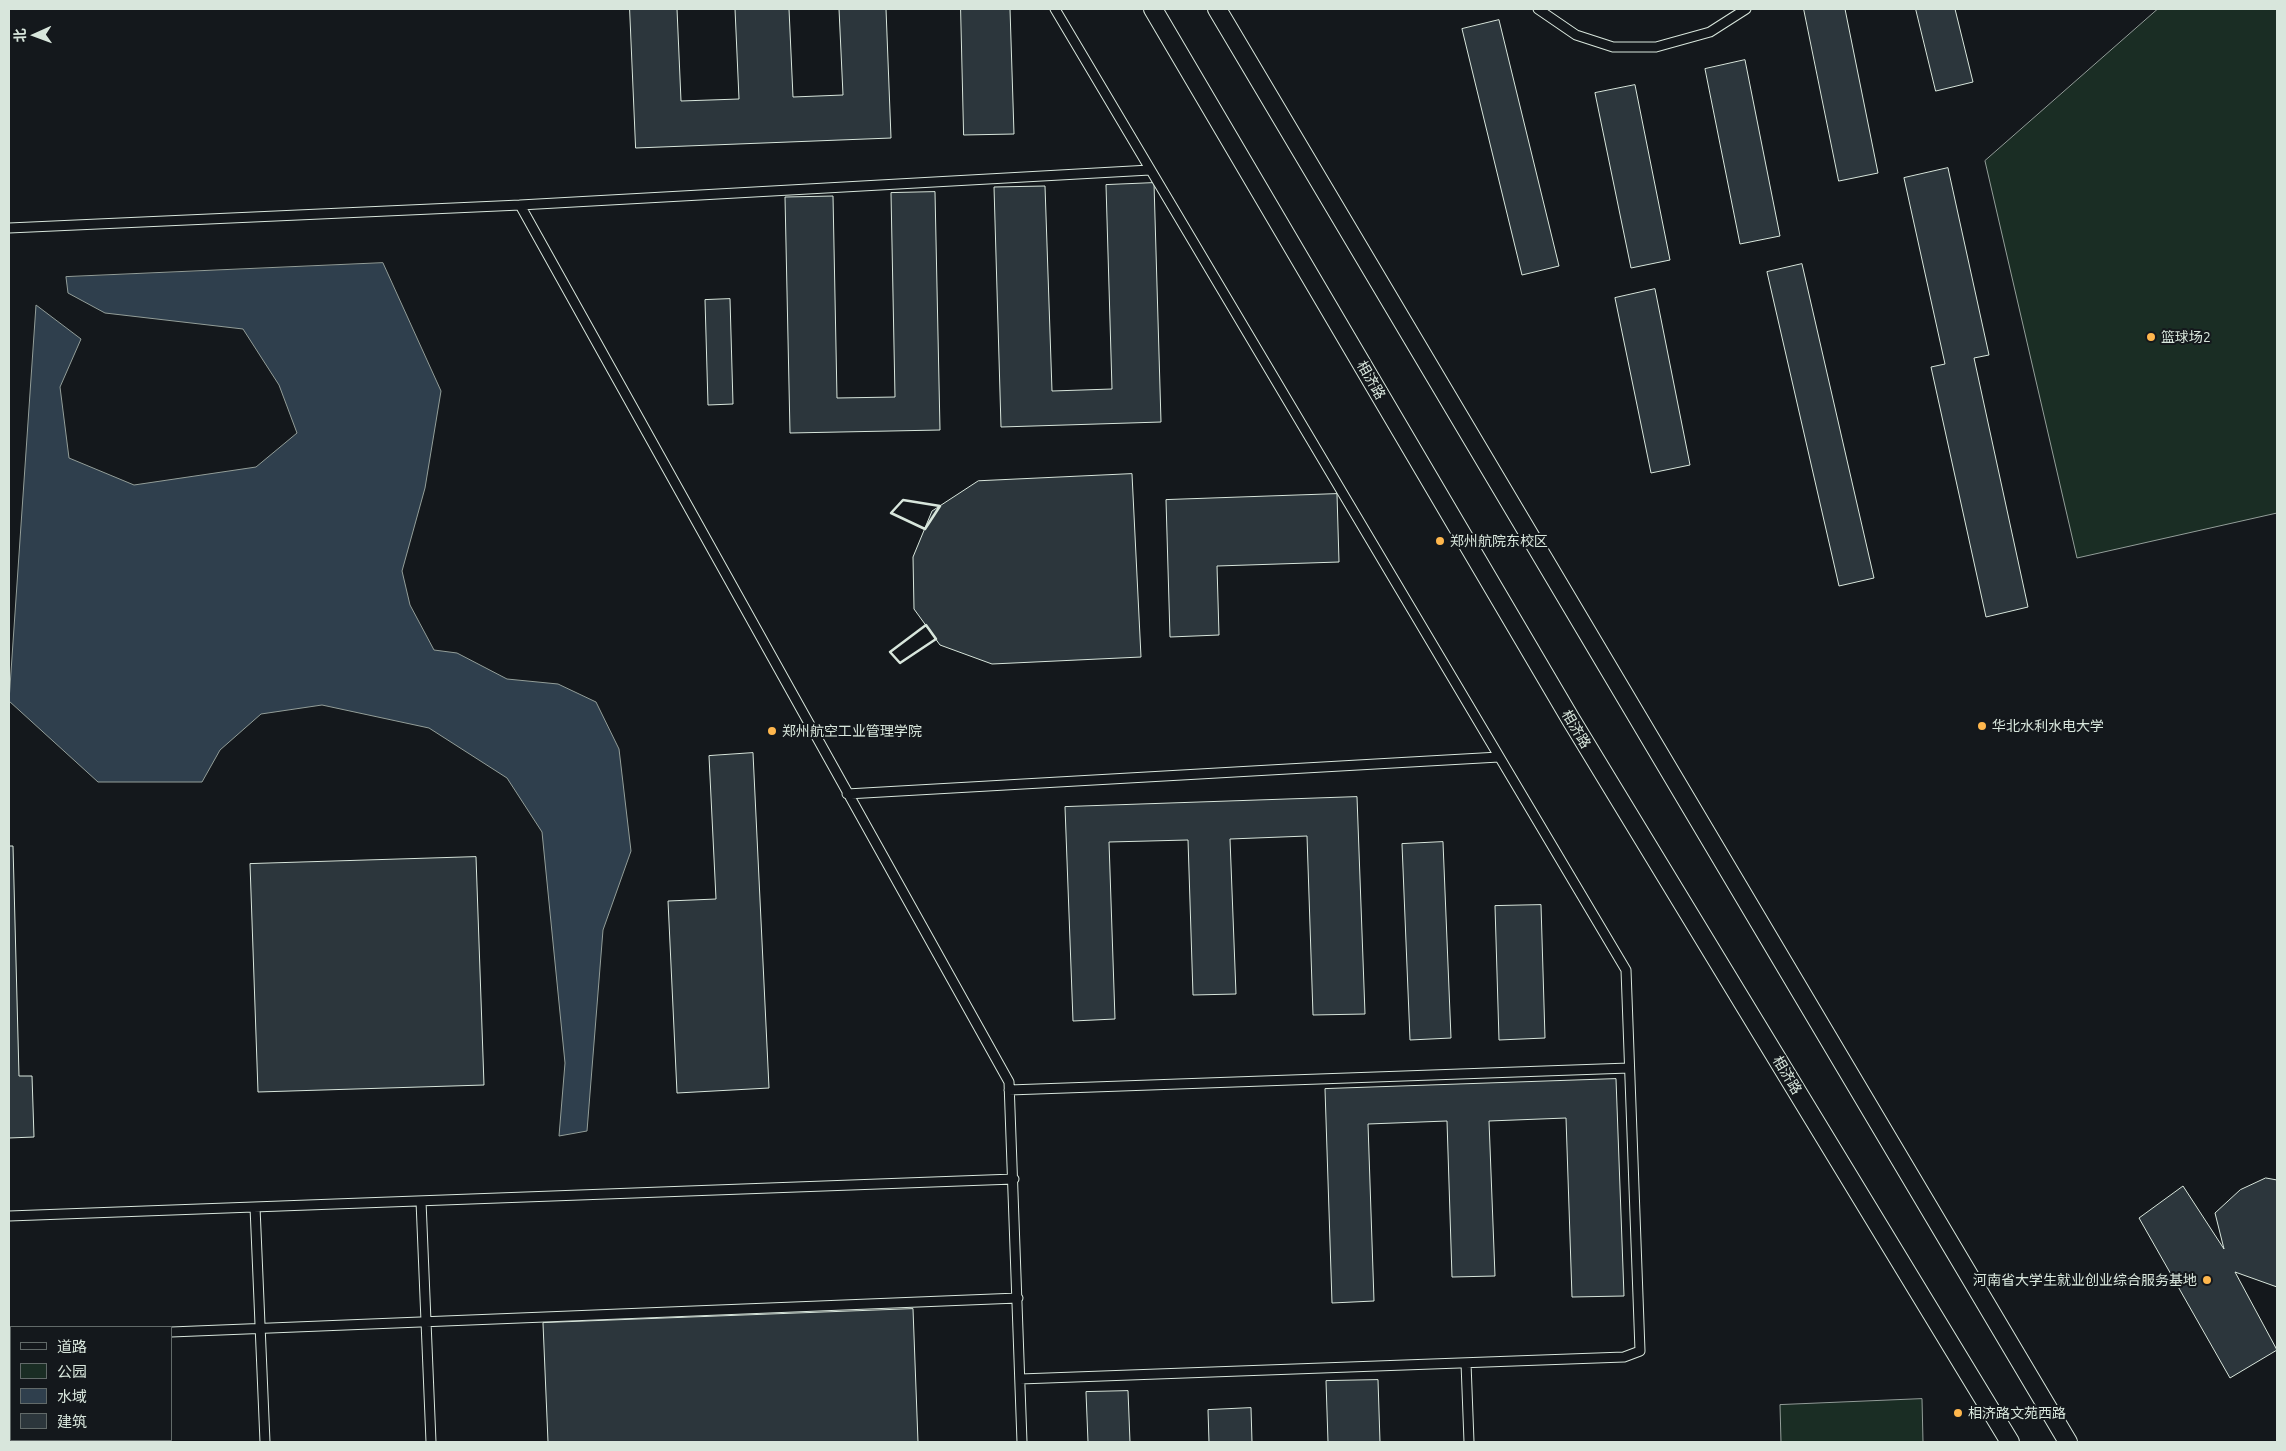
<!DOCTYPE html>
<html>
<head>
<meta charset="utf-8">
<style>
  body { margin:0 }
  #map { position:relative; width:2286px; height:1451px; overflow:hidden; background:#14181c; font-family:Ubuntu,"Noto Sans SC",sans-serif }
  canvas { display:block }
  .frame { position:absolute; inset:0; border:10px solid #d8e6dc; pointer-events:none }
  .legend { position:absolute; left:10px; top:1326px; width:162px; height:115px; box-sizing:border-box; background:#14181c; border:1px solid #626a69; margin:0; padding:6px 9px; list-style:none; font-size:15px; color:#d8e6dc }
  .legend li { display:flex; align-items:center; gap:10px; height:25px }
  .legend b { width:25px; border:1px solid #626a69 }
  .north { position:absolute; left:10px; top:10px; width:50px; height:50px; -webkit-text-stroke:4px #14181c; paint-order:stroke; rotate:268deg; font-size:14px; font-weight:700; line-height:20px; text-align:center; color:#d8e6dc }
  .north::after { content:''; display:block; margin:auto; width:18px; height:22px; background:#d8e6dc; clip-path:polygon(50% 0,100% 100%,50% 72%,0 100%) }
</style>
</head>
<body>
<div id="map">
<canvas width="2286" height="1451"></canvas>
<div class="frame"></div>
<ul class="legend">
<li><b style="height:6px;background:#14181c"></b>道路</li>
<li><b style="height:14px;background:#1a2d24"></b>公园</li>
<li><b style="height:14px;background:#2f3f4d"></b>水域</li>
<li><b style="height:14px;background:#2c363c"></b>建筑</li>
</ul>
<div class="north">北</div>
</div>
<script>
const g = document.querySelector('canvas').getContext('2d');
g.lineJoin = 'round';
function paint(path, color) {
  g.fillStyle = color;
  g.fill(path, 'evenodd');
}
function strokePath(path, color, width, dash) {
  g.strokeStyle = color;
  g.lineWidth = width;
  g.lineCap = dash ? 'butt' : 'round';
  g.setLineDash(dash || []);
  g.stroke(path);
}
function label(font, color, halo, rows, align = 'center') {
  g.font = font + ' Ubuntu,"Noto Sans SC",sans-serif';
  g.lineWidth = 4;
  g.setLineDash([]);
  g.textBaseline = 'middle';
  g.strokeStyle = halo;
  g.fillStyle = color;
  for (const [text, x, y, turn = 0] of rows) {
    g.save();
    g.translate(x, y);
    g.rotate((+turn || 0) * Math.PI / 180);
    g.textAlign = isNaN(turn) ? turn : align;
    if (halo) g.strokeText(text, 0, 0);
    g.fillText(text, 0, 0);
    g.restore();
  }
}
const green = new Path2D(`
  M2158 9H2277V513L2077 558 1985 161Z
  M1922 1399 1923 1442H1781L1780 1405Z`);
const water = new Path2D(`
  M383 263 441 391 425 488 402 571 410 605 434 650 457 653 507 679 558 684 596 702 619 749 631 851 603 930 587 1131 559 1136 565 1063 542 832 507 778 429 728 322 705 261 714 220 750 202 782H98L9 701 36 305 81 339 60 387 69 458 134 485 256 467 297 433 279 385 243 329 105 313 68 293 66 277Z`);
const building = new Path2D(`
  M630 9H677L681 101 739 99 735 9H789L793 97 843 95 839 9H886L891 138 636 148Z
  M961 9H1010L1014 134 964 135Z
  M1804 9H1845L1878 173 1839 181Z
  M1916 9H1955L1973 82 1936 91Z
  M1499 20 1559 266 1522 275 1462 29Z
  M1745 60 1780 236 1740 244 1705 69Z
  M1635 85 1670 260 1631 268 1595 93Z
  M1948 168 1989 355 1974 358 2028 607 1986 617 1931 367 1945 364 1904 178Z
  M1154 183 1161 422 1001 427 994 187 1045 186 1052 391 1112 389 1106 185Z
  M935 192 940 430 790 433 785 197 833 196 837 398 895 397 891 193Z
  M1802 264 1874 578 1839 586 1767 272Z
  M1655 289 1690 465 1651 473 1615 298Z
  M730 299 733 404 708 405 705 300Z
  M1132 474 1141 657 992 664 940 645 914 609 913 557 932 511 978 481Z
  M1337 494 1339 562 1217 566 1219 635 1170 637 1166 500Z
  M753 753 769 1088 677 1093 668 901 716 899 709 756Z
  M1357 797 1365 1014 1313 1015 1307 836 1230 839 1236 994 1193 995 1188 840 1109 842 1115 1019 1073 1021 1065 807Z
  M1443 842 1451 1038 1410 1040 1402 844Z
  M9 846H13L19 1076H32L34 1137 9 1138Z
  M476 857 484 1085 258 1092 250 864Z
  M1541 905 1545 1038 1499 1040 1495 906Z
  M1616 1079 1624 1296 1572 1297 1566 1118 1489 1121 1495 1276 1452 1277 1447 1121 1368 1124 1374 1301 1332 1303 1325 1089Z
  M2266 1178 2277 1180V1287L2235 1272 2277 1350 2230 1378 2139 1218 2183 1186 2224 1249 2215 1213 2240 1190Z
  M913 1309 918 1442H548L543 1323Z
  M1378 1380 1380 1442H1328L1326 1381Z
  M1128 1391 1130 1442H1088L1086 1392Z
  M1251 1408 1252 1442H1209L1208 1410Z`);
const service = new Path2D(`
  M1538 9 1576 35 1613 47H1656L1710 32 1746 9
  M520 205 1150 170
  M9 228 520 205 1009 1082 1022 1442
  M847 794 1499 757
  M1009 1090 1629 1068
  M421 1201 431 1442
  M255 1207 265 1442
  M9 1216 1014 1179
  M171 1332 1018 1298
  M9 1338H11
  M1466 1363 1469 1442
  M1020 1379 1624 1357 1640 1351 1626 970 1055 9`);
const minor = new Path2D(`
  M1153 9 1570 718 2010 1442
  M1217 9 2068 1442`);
const wall = new Path2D(`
  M903 500 940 506 925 529 891 513Z
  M926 625 936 639 900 663 890 652Z`);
const markers = [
  [2151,337,5,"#ffb74d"],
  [1440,541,5,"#ffb74d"],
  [1982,726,5,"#ffb74d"],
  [772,731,5,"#ffb74d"],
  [2207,1280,5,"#ffb74d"],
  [1958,1413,5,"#ffb74d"]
];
const poiNames = [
  ["篮球场2",2161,337],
  ["郑州航院东校区",1450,541],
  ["华北水利水电大学",1992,726],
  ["郑州航空工业管理学院",782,731],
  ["河南省大学生就业创业综合服务基地",2197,1280,"right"],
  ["相济路文苑西路",1968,1413]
];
const streetNames = [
  ["相济路",1371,380,60],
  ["相济路",1576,729,59],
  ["相济路",1787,1075,59]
];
paint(green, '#1a2d24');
strokePath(green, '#939e99', 1);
paint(water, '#2f3f4d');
strokePath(water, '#939e99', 1);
paint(building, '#2c363c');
strokePath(building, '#d8e6dc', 1);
strokePath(service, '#d8e6dc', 11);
strokePath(minor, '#d8e6dc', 20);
strokePath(service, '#14181c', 9);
strokePath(minor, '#14181c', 18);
strokePath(wall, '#d8e6dc', 2.5);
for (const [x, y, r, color] of markers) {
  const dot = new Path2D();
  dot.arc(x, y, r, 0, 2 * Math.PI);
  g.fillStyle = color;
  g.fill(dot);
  strokePath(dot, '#14181c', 2);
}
label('14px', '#d8e6dc', '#14181c', poiNames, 'left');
label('14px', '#d8e6dc', '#14181c', streetNames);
</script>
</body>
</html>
